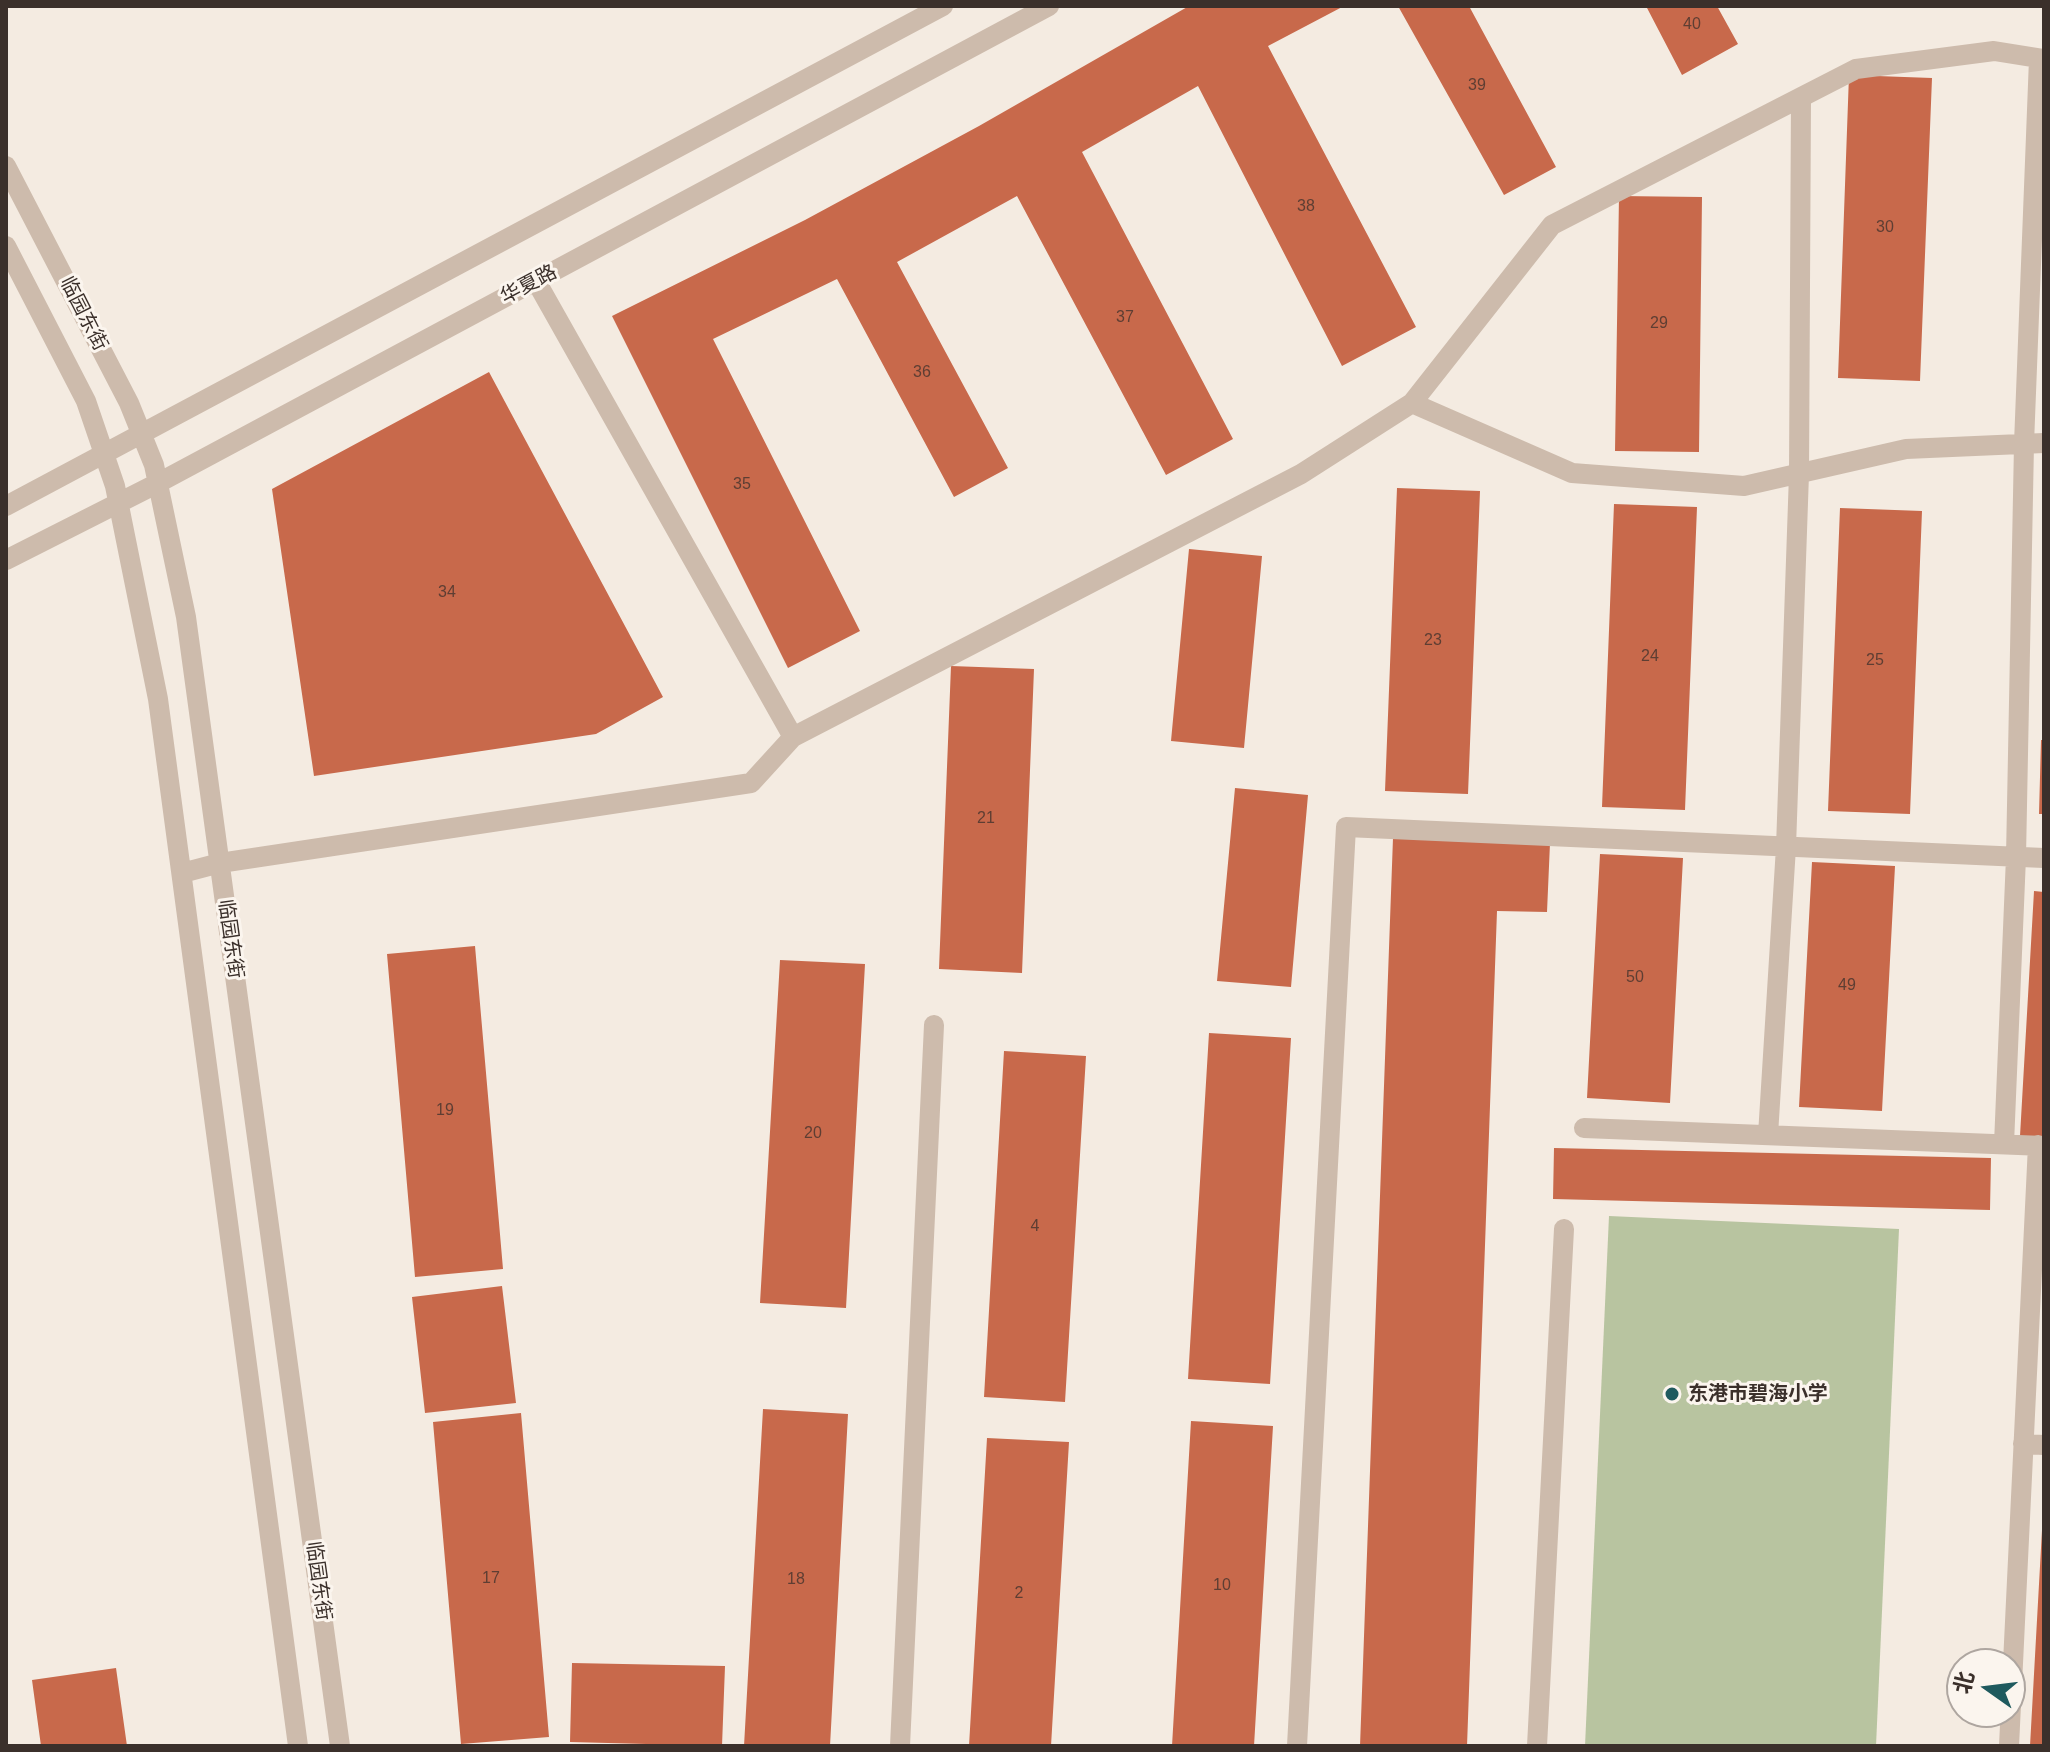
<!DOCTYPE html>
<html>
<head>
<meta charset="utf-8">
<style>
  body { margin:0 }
  #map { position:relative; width:2050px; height:1752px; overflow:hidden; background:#f4ebe1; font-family:Arial,"Noto Sans SC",sans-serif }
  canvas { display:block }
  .frame { position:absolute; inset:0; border:8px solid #3b302b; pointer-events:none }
  .north { position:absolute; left:1946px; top:1648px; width:80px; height:80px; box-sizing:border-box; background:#fbf5ee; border:2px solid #aea6a0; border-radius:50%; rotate:284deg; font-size:22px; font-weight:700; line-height:32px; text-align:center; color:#3b302b }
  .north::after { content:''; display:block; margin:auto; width:28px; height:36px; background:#1f5a5e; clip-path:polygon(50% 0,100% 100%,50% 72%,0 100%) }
</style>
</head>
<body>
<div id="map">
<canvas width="2050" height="1752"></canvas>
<div class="frame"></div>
<div class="north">北</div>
</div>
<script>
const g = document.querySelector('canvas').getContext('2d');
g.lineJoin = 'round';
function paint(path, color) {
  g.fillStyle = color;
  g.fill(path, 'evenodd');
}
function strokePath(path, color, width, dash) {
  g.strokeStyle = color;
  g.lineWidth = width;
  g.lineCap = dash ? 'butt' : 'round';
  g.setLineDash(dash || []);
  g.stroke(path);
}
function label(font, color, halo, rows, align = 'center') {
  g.font = font + ' Arial,"Noto Sans SC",sans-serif';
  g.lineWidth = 6;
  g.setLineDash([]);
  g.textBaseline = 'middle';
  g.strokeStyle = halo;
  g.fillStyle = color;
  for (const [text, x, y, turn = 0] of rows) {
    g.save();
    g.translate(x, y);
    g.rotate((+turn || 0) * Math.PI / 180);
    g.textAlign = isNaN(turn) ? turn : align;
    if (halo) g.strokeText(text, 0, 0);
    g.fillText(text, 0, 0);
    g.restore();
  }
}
const green = new Path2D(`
  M1609 1216 1899 1229 1876 1746H1585Z`);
const building = new Path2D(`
  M1189 6H1344L1268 46 1416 327 1342 366 1198 86 1082 152 1233 439 1166 475 1017 196 897 262 1008 468 954 497 837 279 713 339 860 631 788 668 612 316 805 220 979 126Z
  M1398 6H1469L1556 167 1504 195Z
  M1646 6H1717L1738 44 1682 75Z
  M1849 75 1932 78 1920 381 1838 378Z
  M1619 196 1702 197 1699 452 1615 451Z
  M489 372 663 697 596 734 314 776 272 489Z
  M1397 488 1480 491 1468 794 1385 791Z
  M1614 504 1697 507 1685 810 1602 807Z
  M1840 508 1922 511 1910 814 1828 811Z
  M1189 549 1262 556 1244 748 1171 741Z
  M951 666 1034 669 1022 973 939 969Z
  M2041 740H2044V814H2039Z
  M1235 788 1308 795 1291 987 1217 981Z
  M1393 838 1550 843 1547 912 1497 911 1467 1746H1360Z
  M1600 854 1683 858 1670 1103 1587 1098Z
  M1812 862 1895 866 1882 1111 1799 1107Z
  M2034 891 2044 892V1137L2020 1136Z
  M475 946 503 1269 415 1277 387 954Z
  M780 960 865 964 846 1308 760 1303Z
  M1209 1033 1291 1038 1270 1384 1188 1379Z
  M1004 1051 1086 1056 1065 1402 984 1397Z
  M1554 1148 1991 1158 1990 1210 1553 1199Z
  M502 1286 516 1403 425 1413 412 1297Z
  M763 1409 848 1414 830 1746H744Z
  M521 1413 549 1737 461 1744 433 1422Z
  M1191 1421 1273 1426 1254 1746H1172Z
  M987 1438 1069 1442 1051 1746H969Z
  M2042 1530H2044V1746H2030Z
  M572 1663 725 1666 722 1746 570 1742Z
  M116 1668 127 1746H41L32 1680Z`);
const minor = new Path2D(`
  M6 166 129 403 154 465 186 617 340 1746
  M6 246 86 401 115 486 158 699 298 1746
  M536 281 793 737
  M1412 403 1572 473 1744 486 1906 449 2044 443
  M6 506 943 6
  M6 560 160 482 1049 6
  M182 873 220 863 751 783 793 737 1301 474 1412 403 1552 225 1856 69 1994 51 2044 59
  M1584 1128 2044 1146
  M1768 1135 1786 847 1799 474 1801 97
  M2004 1144 2016 857 2024 444 2039 59
  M2023 1444 2044 1445
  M900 1746 934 1025
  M1297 1746 1346 827 2044 858
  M1537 1746 1564 1229
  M2009 1746 2038 1145`);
const markers = [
  [1672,1394,8,"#1f5a5e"]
];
const numberNames = [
  ["40",1692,25],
  ["39",1477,86],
  ["38",1306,207],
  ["30",1885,228],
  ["37",1125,318],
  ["29",1659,324],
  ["36",922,373],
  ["35",742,485],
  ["34",447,593],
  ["23",1433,641],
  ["24",1650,657],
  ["25",1875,661],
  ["21",986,819],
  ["50",1635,978],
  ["49",1847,986],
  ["19",445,1111],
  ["20",813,1134],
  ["4",1035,1227],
  ["17",491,1579],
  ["18",796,1580],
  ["10",1222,1586],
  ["2",1019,1594]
];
const streetNames = [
  ["华夏路",529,285,-28],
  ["临园东街",83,314,63],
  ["临园东街",230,939,82],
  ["临园东街",318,1581,82]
];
const poiNames = [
  ["东港市碧海小学",1688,1394]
];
paint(green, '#b8c4a0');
paint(building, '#c8694b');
strokePath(minor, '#cdbbac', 20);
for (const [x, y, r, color] of markers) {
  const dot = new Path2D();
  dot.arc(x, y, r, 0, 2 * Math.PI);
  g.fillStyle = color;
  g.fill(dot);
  strokePath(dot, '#fbf5ee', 3);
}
label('16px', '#5e3e33', null, numberNames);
label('20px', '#3b302b', '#fbf5ee', streetNames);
label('bold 20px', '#3b302b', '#fbf5ee', poiNames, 'left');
</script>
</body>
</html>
